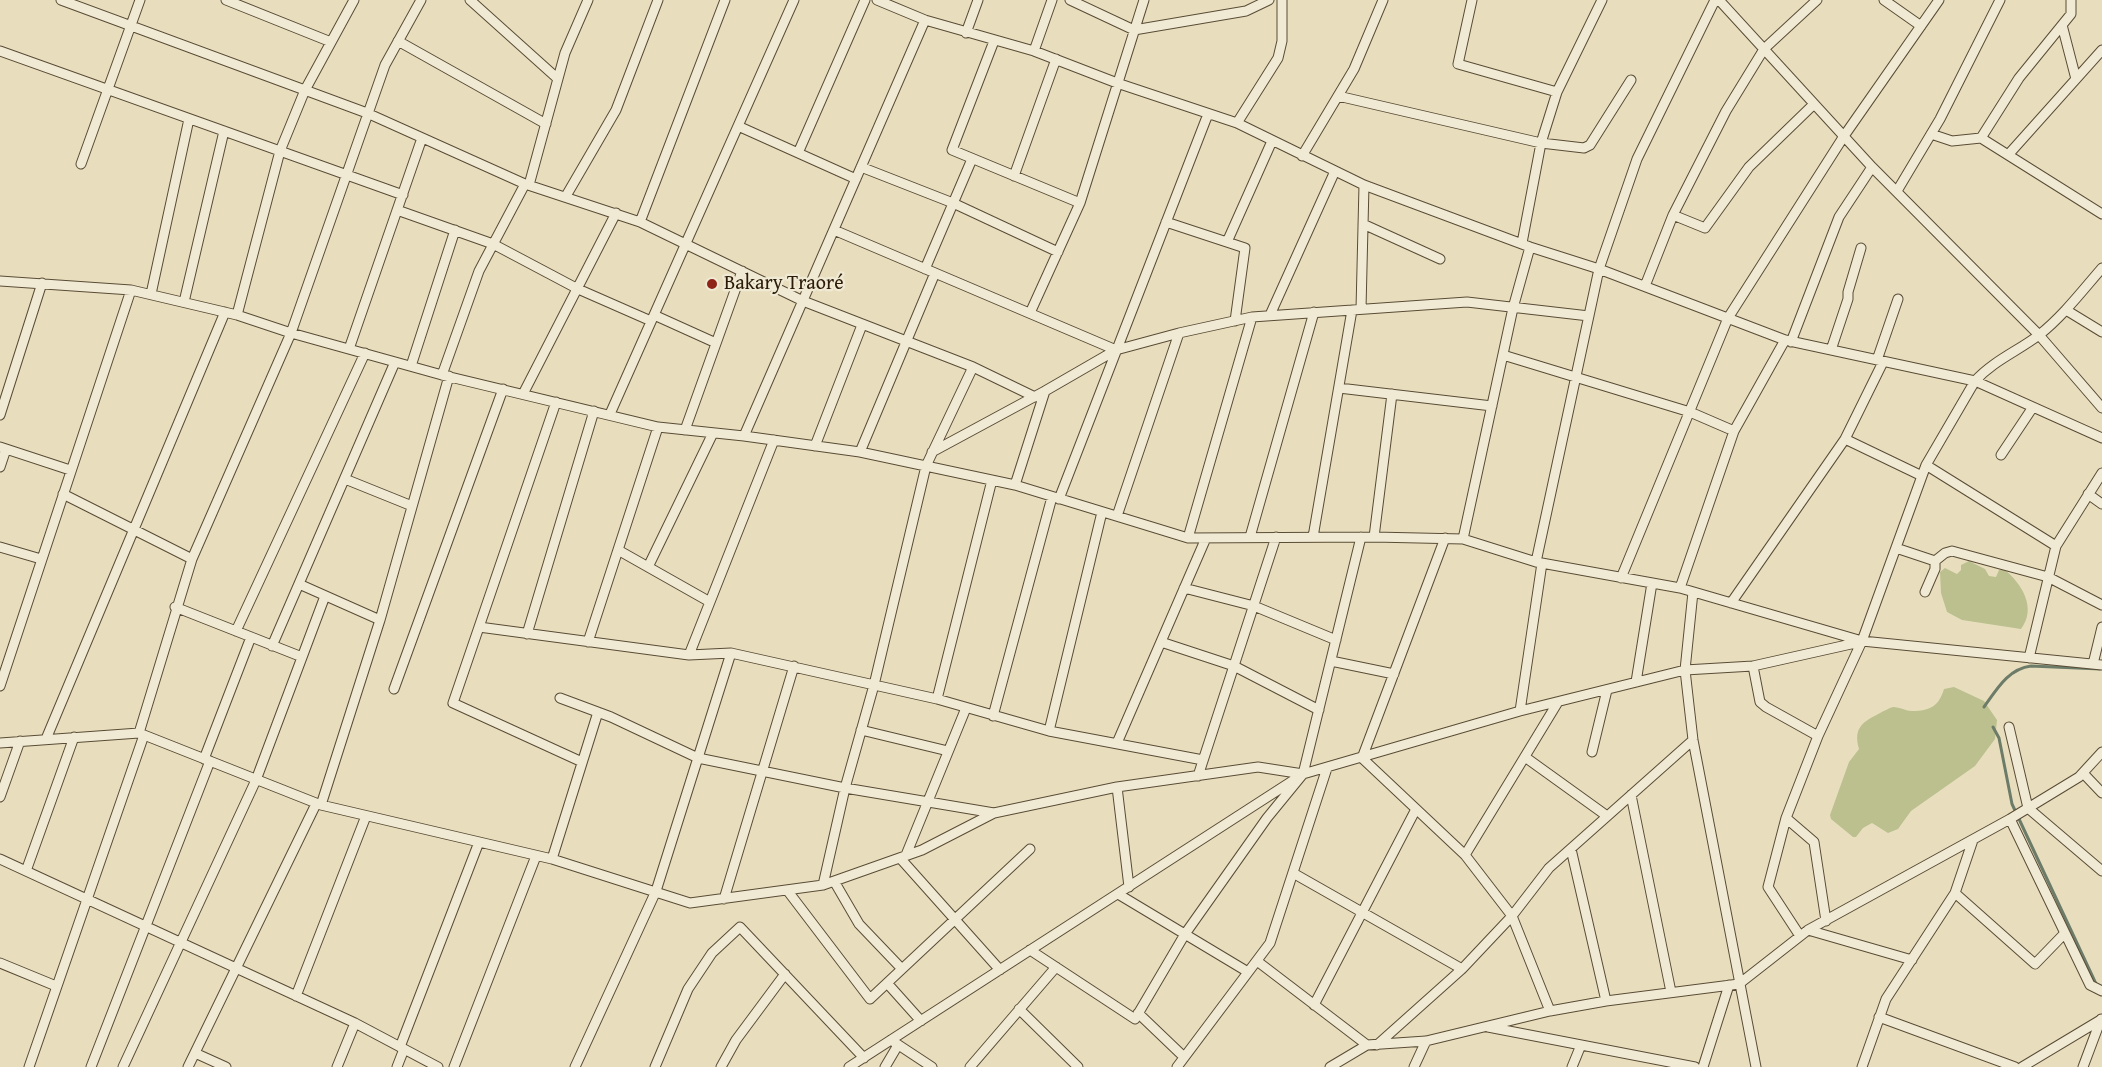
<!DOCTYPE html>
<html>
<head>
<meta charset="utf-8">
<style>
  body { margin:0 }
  canvas { display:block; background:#e8debe }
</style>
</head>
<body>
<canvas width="2102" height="1067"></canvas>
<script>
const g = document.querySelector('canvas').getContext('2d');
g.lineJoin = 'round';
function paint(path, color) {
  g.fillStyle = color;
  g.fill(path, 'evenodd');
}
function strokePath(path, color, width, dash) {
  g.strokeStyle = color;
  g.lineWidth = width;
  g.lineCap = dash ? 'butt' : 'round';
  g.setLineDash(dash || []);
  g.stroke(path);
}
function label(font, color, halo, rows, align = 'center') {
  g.font = font + ' "Gentium Book Plus",serif';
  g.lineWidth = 4.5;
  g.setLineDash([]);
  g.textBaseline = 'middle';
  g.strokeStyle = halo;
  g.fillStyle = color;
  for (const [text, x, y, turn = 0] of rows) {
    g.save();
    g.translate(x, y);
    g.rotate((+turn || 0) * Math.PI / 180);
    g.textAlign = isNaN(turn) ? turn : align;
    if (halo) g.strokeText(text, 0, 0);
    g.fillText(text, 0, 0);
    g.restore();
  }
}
const green = new Path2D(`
  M1969 561 1985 569 1989 576 1996 577 1999 570 2004 569C2022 584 2037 608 2021 629L1962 620 1947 612 1941 593 1940 572 1945 568 1957 574 1961 570V565Z
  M1954 687 1984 701 1997 720 1995 739 1975 766 1911 811 1898 829 1888 833 1872 823 1863 828 1856 837H1853L1831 819 1830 815 1849 762 1859 749C1853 727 1863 722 1880 713 1884 711 1889 708 1893 707 1900 707 1906 711 1912 711 1930 711 1939 706 1944 689Z`);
const stream = new Path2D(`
  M1984 707C1997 689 2008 669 2031 666L2100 669
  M1993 727 1999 738 2012 804 2097 986`);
const minor = new Path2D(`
  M61 0 367 113 525 184 640 222 803 301 973 367 1035 397
  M226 0 331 42
  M470 0 558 79
  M877 0 925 20 1034 51 1117 83 1237 123 1364 185 1530 247 1599 269 1785 340 1975 381 2102 438
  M1070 0 1134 30 1246 11 1269 0
  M1472 0 1458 64 1557 92
  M1719 0 1872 167 2039 335 2102 408
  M1884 0 1921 26
  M2062 25 2076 79
  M966 33 978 0
  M398 41 546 124
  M994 41 952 150 1080 203
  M0 51 403 195
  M1034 51 1052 0
  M1338 96 1541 143 1584 148 1590 145 1631 80
  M1237 123 1278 58 1282 41V0
  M738 126 856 179
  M1931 134 1952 141 1981 138 2102 214
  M1981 138 2019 78 2071 14V0
  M798 153 865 0
  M2008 155 2102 50
  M1302 156 1354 69 1383 0
  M81 164 140 0
  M861 167 953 203 1058 252
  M1014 176 1056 59
  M529 185 565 53 588 0
  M1897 191 1940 119 2000 0
  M566 196 616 110 658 0
  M397 210 493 244 578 289 651 321
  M1673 215 1705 228 1749 167 1814 104
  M640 222 725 0
  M1166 222 1245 248 1235 321
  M1363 224 1440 259
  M834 230 1116 350
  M1227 242 1272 141
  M1522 243 1541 143 1557 92 1602 0
  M925 269 972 159
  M0 281 131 290 237 315 291 333 442 375 658 427 744 436 860 452 1015 485 1188 538 1374 537 1463 539 1536 562 1680 588 1862 641 2102 665
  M1645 286 1673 215 1726 111 1764 49 1817 0
  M151 294 189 119
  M184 302 224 131
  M1361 309 1364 185
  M2066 310 2102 332
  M1030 313 1080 203 1144 0
  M237 315 280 151 305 90 354 0
  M654 315 716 343
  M1270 315 1335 171
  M1791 342 1839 217 1872 167
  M349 349 422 138
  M1831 350 1848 299V292L1861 248
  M1503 355 1690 412 1734 431
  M1877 360 1898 299
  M411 366 455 230
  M442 375 479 271 525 184
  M1339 388 1492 406
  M523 394 616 213
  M556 402 453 703 582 762
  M610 414 794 0
  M0 415 42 283
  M685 430 742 271
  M744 436 925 20
  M1845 439 1922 476
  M815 446 862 325
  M0 447 70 470
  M860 452 935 273
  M932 452 1045 391 1116 350 1179 333 1252 317 1467 302 1589 316
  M2001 455 2033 407
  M1926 465 2056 546
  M0 467 6 449
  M345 479 412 506
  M1015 485 1045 391
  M63 494 192 559
  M2088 494 2102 504
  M1059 499 1208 114
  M1117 516 1179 333
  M1250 537 1314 312
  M1313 537 1352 310
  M1374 537 1392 394
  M1188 538 1252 317
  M1445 538 1362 758 1465 855 1512 916 1550 1011
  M1463 539 1513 308 1530 247
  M0 547 41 559
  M1896 548 1935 561V569L1925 592
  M618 550 710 602
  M1935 561 1945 553 1952 551 2048 577 2102 605
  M1536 562 1599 269 1637 159 1715 0
  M648 567 713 433
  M1621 578 1728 318 1844 136 1939 0
  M299 584 380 620
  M1184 588 1254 606 1336 640
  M1680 588 1734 431 1785 340
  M1693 592 1685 670 1693 740 1756 1067
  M1731 603 1845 439 1883 362
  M175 607 302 657
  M479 627 689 655 731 653 937 699 1049 731 1203 760
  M236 631 365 353
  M527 634 594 411
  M588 642 658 427
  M1161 642 1234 666 1319 710
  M272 646 395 362
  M689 655 774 440
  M2029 658 2056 546 2102 473
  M1331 661 1394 674
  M2093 664 2102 627
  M1753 666 1760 702 1766 707 1818 736
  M1636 682 1652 583
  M0 686 131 290
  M394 689 503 389
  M560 698 611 717 698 758 845 788 994 813
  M937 699 992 480
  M1520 711 1542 563
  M993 716 1052 497
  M2009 727 2028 808 2102 871
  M861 730 948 751
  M1049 731 1102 512
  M139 733 192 559 291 333 385 65 421 0
  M46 739 225 312
  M0 743 139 733 321 805 380 620 449 376
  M1117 743 1206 538
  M1592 752 1607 690
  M1525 757 1607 816
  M204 759 251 637
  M2083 773 2102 793
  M1198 776 1276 537
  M1117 787 1129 887
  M1631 795 1671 992
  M0 797 20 741
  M321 805 552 859 690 903 823 885 922 850 994 813 1117 787 1258 767 1303 774
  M1786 818 1814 842 1826 921
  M2010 819 2090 985 2102 991
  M1571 849 1606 1001
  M906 855 966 708
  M1465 855 1558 702
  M900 858 1000 970
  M0 859 355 1023 438 1067
  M552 859 598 712
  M26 871 74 737
  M1293 873 1462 969
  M834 881 859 924 902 969
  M823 885 845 788 874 685 926 466 973 367
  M787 890 870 999 1030 849
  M1955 893 2035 964 2065 933
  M1118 894 1248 972
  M724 899 794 666
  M1808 930 1912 960
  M1800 936 1768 887 1786 818 1818 736 1862 641 1926 465 1975 381C1993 361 2018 351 2039 335 2063 316 2082 291 2102 268
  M1030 950 1135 1019 1185 934 1267 818 1303 774 1361 537
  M1257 961 1367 1045
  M0 963 56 986
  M887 983 921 1021
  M296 996 366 816
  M1314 1005 1416 809
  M1019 1009 1078 1067
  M1138 1013 1184 1057
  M1879 1017 2015 1067
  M1488 1027 1695 1067
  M891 1040 932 1067
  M1377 1045 1462 969 1512 916 1549 868 1693 740
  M400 1047 479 842
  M195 1053 226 1067
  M29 1067 144 735
  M91 1067 210 761
  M123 1067 256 780 325 596
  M188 1067 316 804
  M337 1067 355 1023
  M397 1067 404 1049
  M454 1067 536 856
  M575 1067 656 891 731 653
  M655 1067 688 989 712 953 740 927 864 1058
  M721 1067 736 1040 785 974
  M849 1067 1303 774 1520 711 1685 670 1753 666 1860 642
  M885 1067 898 1045
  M970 1067 1056 967
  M1177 1067 1270 943 1327 768
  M1330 1067 1367 1045 1426 1041 1550 1011 1606 1001 1739 984 1808 930 2010 819 2079 777 2102 752
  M1414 1067 1426 1041
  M1572 1067 1581 1045
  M1703 1067 1729 985
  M1862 1067 1886 999 1955 893 1973 840
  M2022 1067 2102 1019
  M2083 1067 2101 1019`);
const markers = [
  [712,284,6,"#8f2418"]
];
const poiNames = [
  ["Bakary Traoré",724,284]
];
paint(green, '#bbc08e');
strokePath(stream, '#6c7c69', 3);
strokePath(minor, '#5a4c35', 11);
strokePath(minor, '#f0ead5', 9);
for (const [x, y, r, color] of markers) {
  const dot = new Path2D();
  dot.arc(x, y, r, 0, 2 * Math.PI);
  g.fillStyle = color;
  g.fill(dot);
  strokePath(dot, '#f0ead5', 2);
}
label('20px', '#2b1b07', '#f0ead5', poiNames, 'left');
</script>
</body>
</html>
